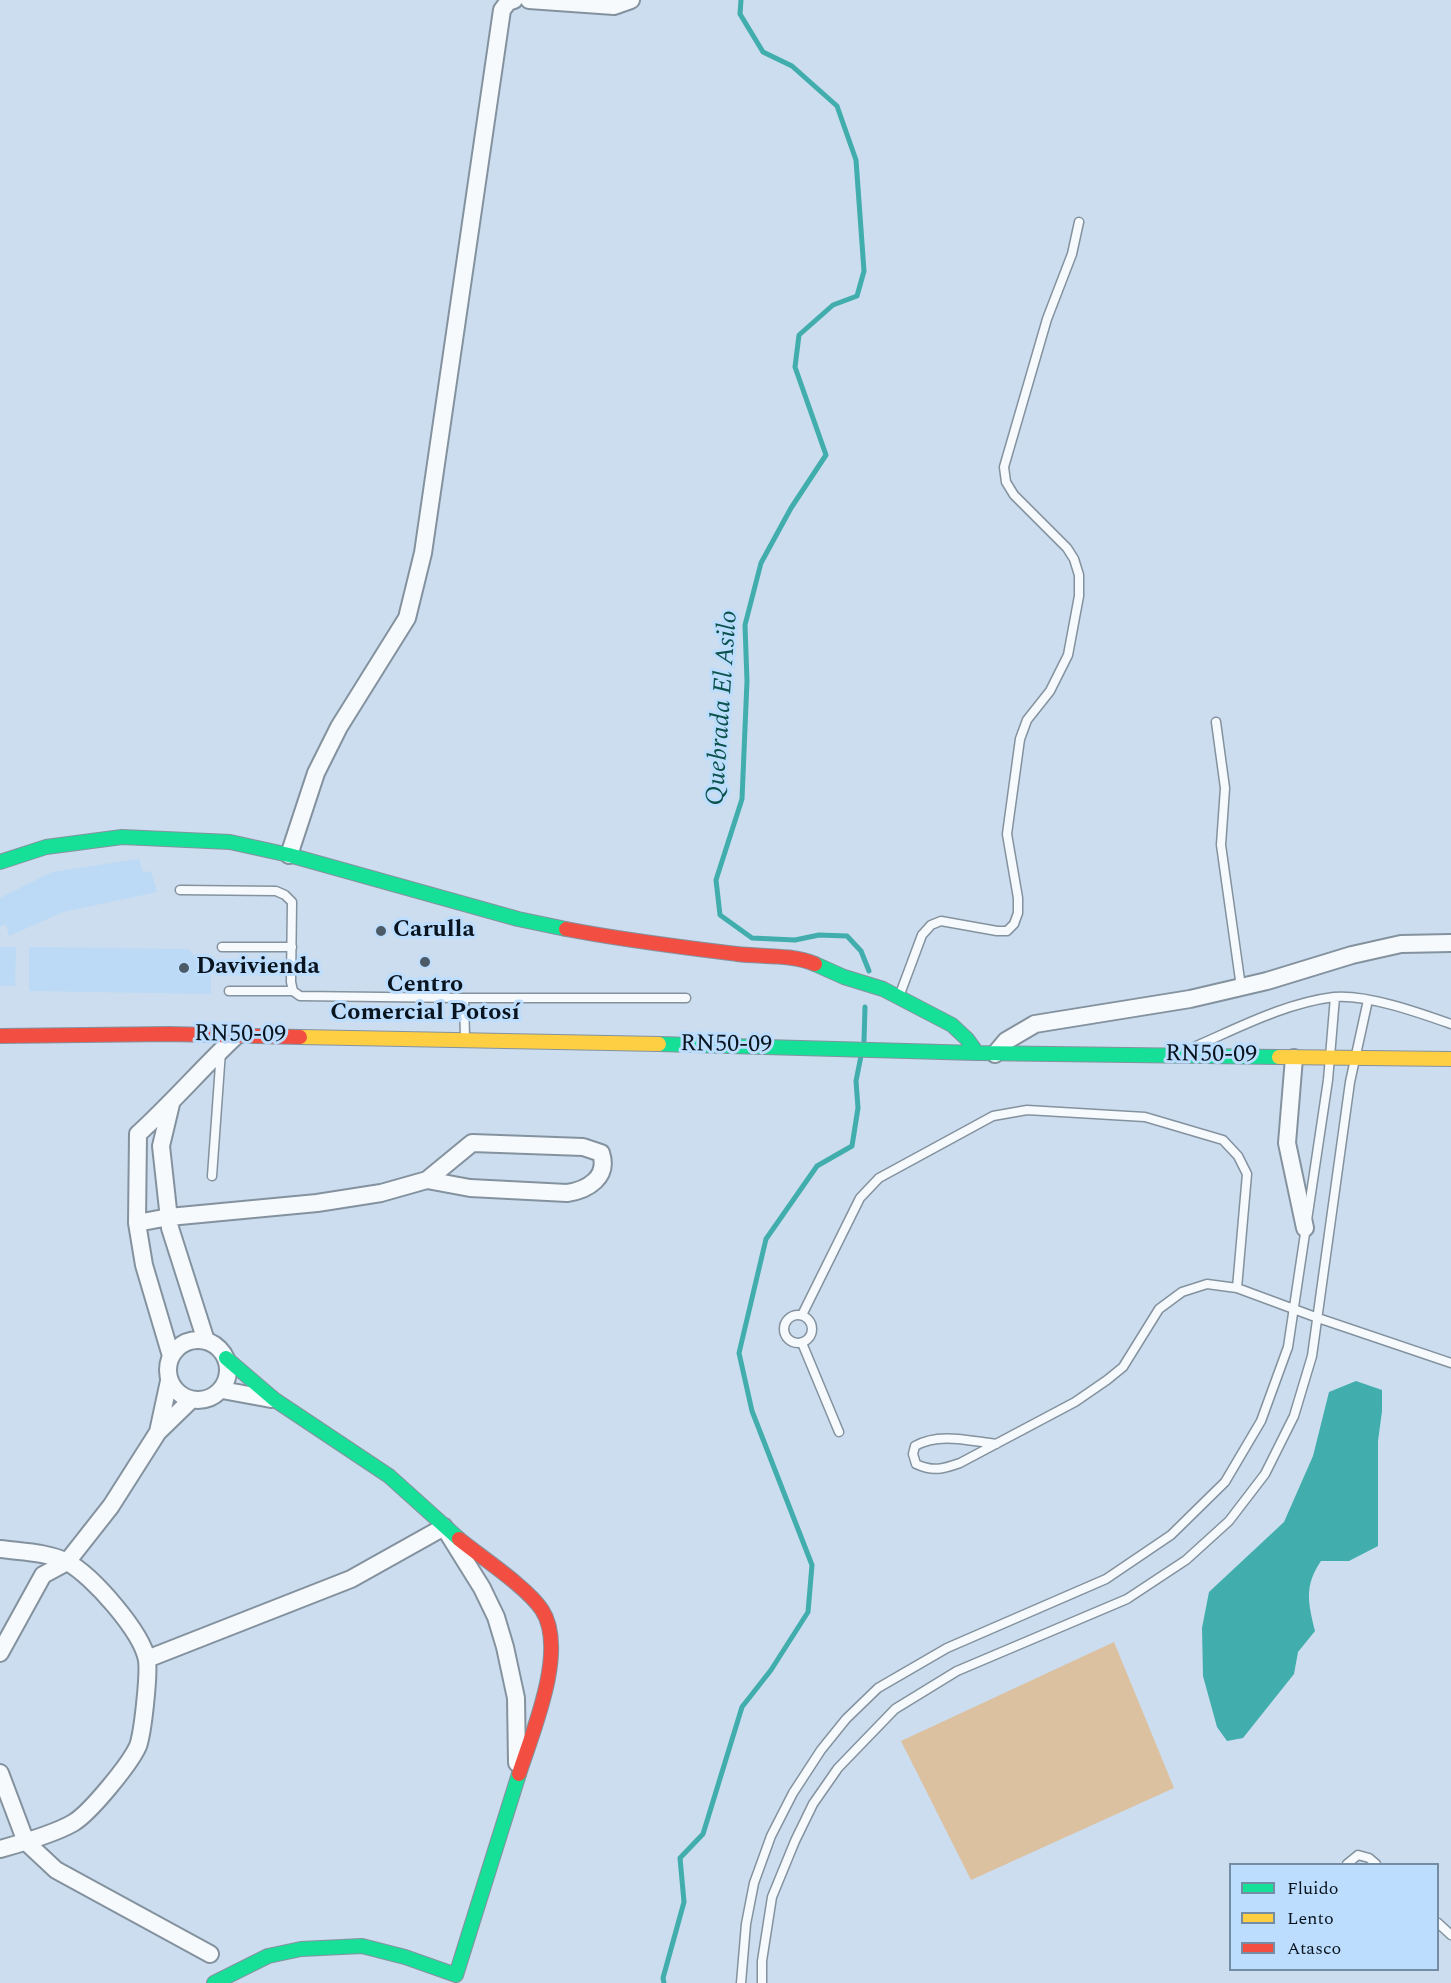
<!DOCTYPE html>
<html>
<head>
<meta charset="utf-8">
<style>
  body { margin:0 }
  #map { position:relative; width:1451px; height:1983px; overflow:hidden; background:#cbddee; font-family:Spectral,serif }
  canvas { display:block }
  .legend { position:absolute; left:1229px; top:1863px; width:210px; height:108px; box-sizing:border-box; background:#bcddfd; border:2px solid #748da4; margin:0; padding:8px 10px; list-style:none; font-size:18px; color:#09141f }
  .legend li { display:flex; align-items:center; gap:12px; height:30px }
  .legend b { width:30px; border:2px solid #748da4 }
</style>
</head>
<body>
<div id="map">
<canvas width="1451" height="1983"></canvas>
<ul class="legend">
<li><b style="height:8px;background:#16e098"></b>Fluido</li>
<li><b style="height:8px;background:#ffcf43"></b>Lento</li>
<li><b style="height:8px;background:#f24e42"></b>Atasco</li>
</ul>
</div>
<script>
const g = document.querySelector('canvas').getContext('2d');
g.lineJoin = 'round';
function paint(path, color) {
  g.fillStyle = color;
  g.fill(path, 'evenodd');
}
function strokePath(path, color, width, dash) {
  g.strokeStyle = color;
  g.lineWidth = width;
  g.lineCap = dash ? 'butt' : 'round';
  g.setLineDash(dash || []);
  g.stroke(path);
}
function label(font, color, halo, rows, align = 'center') {
  g.font = font + ' Spectral,serif';
  g.lineWidth = 6;
  g.setLineDash([]);
  g.textBaseline = 'middle';
  g.strokeStyle = halo;
  g.fillStyle = color;
  for (const [text, x, y, turn = 0] of rows) {
    g.save();
    g.translate(x, y);
    g.rotate((+turn || 0) * Math.PI / 180);
    g.textAlign = isNaN(turn) ? turn : align;
    if (halo) g.strokeText(text, 0, 0);
    g.fillText(text, 0, 0);
    g.restore();
  }
}
const built = new Path2D(`
  M139 859 143 873 151 871 157 892 63 912 9 936 6 924 0 926V898L52 872Z
  M0 947H16L15 986H0Z
  M29 947 188 949 211 976V994L29 991Z`);
const green = new Path2D(`
  M1114 1642 1174 1788 971 1880 901 1741Z`);
const water = new Path2D(`
  M1356 1381 1382 1390V1411L1378 1441V1546L1349 1561H1321C1304 1586 1308 1602 1315 1631L1298 1652 1294 1674 1243 1738 1227 1741 1217 1727 1203 1676 1202 1628 1209 1592 1284 1522 1313 1456 1329 1392Z`);
const stream = new Path2D(`
  M741 0 740 14 763 52 792 66 837 106 856 160 864 271 857 296 833 305 799 335 795 367 826 455 791 508 761 563 745 625 747 681 742 799 716 880 720 915 752 938 795 940 819 935 847 936 861 951 869 971
  M864 1041 865 1007
  M664 1983 663 1978 684 1902 680 1858 703 1834 742 1707 771 1670 808 1612 812 1565 752 1411 739 1353 766 1239 817 1166 852 1146 858 1108 856 1081 861 1056`);
const lane = new Path2D(`
  M1216 722 1225 788 1221 845 1241 987
  M180 890 276 891 285 895 292 902 291 982 293 991 300 996 464 998 465 1038
  M222 947H292
  M229 991H293
  M900 994 922 935 931 925 941 921 997 931H1007L1014 924 1018 913V898L1007 834 1020 739 1027 720 1050 691 1068 655 1079 596V575L1074 559 1067 548 1014 495 1006 482 1004 467 1047 319 1072 254 1079 222
  M464 998H686
  M1194 1047C1238 1028 1285 1003 1334 997 1367 994 1420 1013 1451 1024
  M212 1176 221 1051
  M784 1329a14 14 0 1 1 28 0a14 14 0 1 1-28 0Z
  M802 1315 860 1198 879 1178 993 1116 1027 1110 1145 1117 1223 1140 1238 1156 1247 1174 1237 1288
  M802 1343 839 1432
  M996 1444C970 1441 939 1432 915 1446L913 1454 916 1464C933 1472 943 1469 960 1463L1075 1402 1107 1380 1123 1367 1159 1309 1182 1292 1207 1284 1237 1288 1318 1318 1451 1363
  M1347 1864 1358 1855 1369 1858 1376 1864
  M1438 1923 1451 1935
  M741 1983 746 1924 754 1883 771 1836 793 1793 821 1750 846 1719 878 1688 947 1648 1106 1579 1171 1535 1225 1482 1261 1421 1288 1347 1328 1080 1335 997
  M762 1983V1961L772 1897 795 1841 813 1804 838 1768 895 1709 957 1671 1127 1599 1186 1560 1229 1521 1265 1474 1294 1416 1312 1356 1350 1082 1368 1000`);
const street = new Path2D(`
  M529 0 614 6 631 0
  M289 855 316 773 339 727 407 618 423 553 502 10 508 2 514 0
  M995 1054 1006 1041 1035 1024 1190 999 1267 981 1352 955 1401 944 1451 943
  M1294 1058 1287 1143 1305 1228
  M171 1104 161 1146 170 1228 206 1341
  M137 1223 169 1217 317 1203 381 1193 427 1180 472 1143 583 1147 601 1153C609 1177 588 1190 567 1193L470 1188 427 1180
  M168 1370a30 30 0 1 1 60 0a30 30 0 1 1-60 0Z
  M171 1356 144 1265 137 1223 138 1134C172 1103 202 1068 236 1036
  M222 1390 271 1399
  M158 1432 169 1381
  M0 1549C22 1552 47 1552 67 1562 92 1575 142 1632 147 1660 149 1675 143 1732 138 1746 130 1764 90 1813 73 1823 54 1834 22 1843 0 1849
  M0 1653 43 1575 67 1562 111 1506 158 1432 191 1400
  M147 1659 351 1579 444 1527 482 1588 496 1617 505 1647 516 1698 517 1763
  M0 1773 26 1842 56 1870 210 1954`);
const fast = new Path2D(`
  M0 862 46 847 122 837 230 842 289 855 518 919 566 929
  M815 964 844 977 883 989 952 1025 967 1039 977 1053
  M659 1044 977 1053 1279 1057
  M226 1358 275 1400 389 1476 459 1539
  M214 1983 268 1956 301 1949 362 1946 405 1957 456 1975 519 1774`);
const slow = new Path2D(`
  M300 1037 659 1044
  M1279 1057 1451 1059`);
const jam = new Path2D(`
  M566 929C622 940 680 947 737 954 762 957 791 954 815 964
  M0 1036 169 1034 300 1037
  M459 1539C481 1557 528 1588 542 1610 568 1650 532 1733 519 1774`);
const markers = [
  [381,931,6,"#4d5a67"],
  [425,962,6,"#4d5a67"],
  [184,968,6,"#4d5a67"]
];
const poiNames = [
  ["Carulla",393,931],
  ["Davivienda",196,968],
  ["Centro",425,986,"center"],
  ["Comercial Potosí",425,1014,"center"]
];
const streetNames = [
  ["RN50-09",240,1036,1],
  ["RN50-09",726,1046,1],
  ["RN50-09",1211,1056,1]
];
const waterNames = [
  ["Quebrada El Asilo",724,708,-86]
];
paint(built, '#bcdaf6');
paint(green, '#dcc1a0');
paint(water, '#41adac');
strokePath(stream, '#41adac', 5);
strokePath(lane, '#84929f', 11);
strokePath(street, '#84929f', 20);
strokePath(fast, '#84929f', 16);
strokePath(slow, '#84929f', 16);
strokePath(jam, '#84929f', 16);
strokePath(lane, '#f7fafc', 8);
strokePath(street, '#f7fafc', 16);
strokePath(fast, '#16e098', 14);
strokePath(slow, '#ffcf43', 14);
strokePath(jam, '#f24e42', 14);
for (const [x, y, r, color] of markers) {
  const dot = new Path2D();
  dot.arc(x, y, r, 0, 2 * Math.PI);
  g.fillStyle = color;
  g.fill(dot);
  strokePath(dot, '#bcddfd', 2);
}
label('bold 24px', '#09141f', '#bcddfd', poiNames, 'left');
label('24px', '#09141f', '#bcddfd', streetNames);
label('italic 26px', '#0b524d', '#bcddfd', waterNames);
</script>
</body>
</html>
